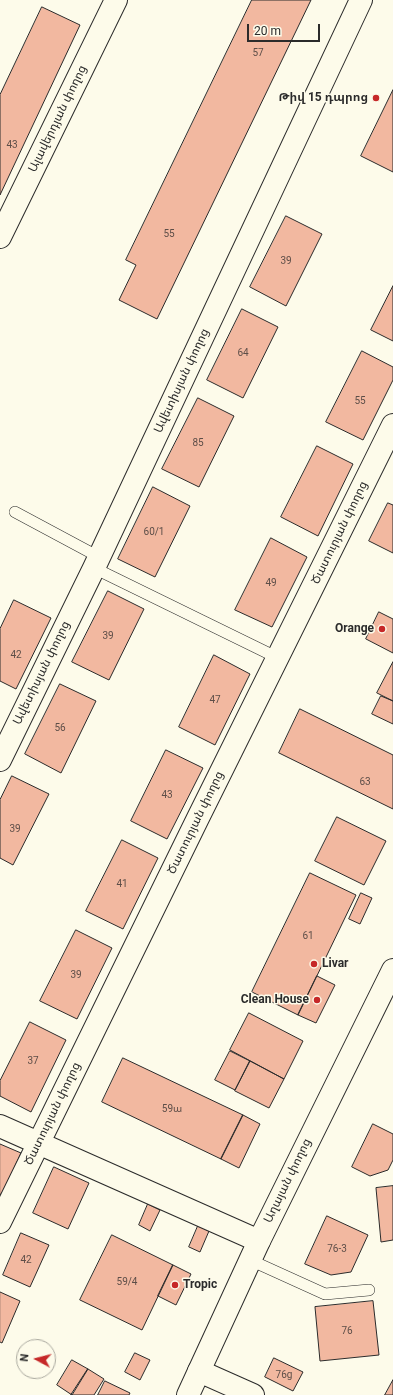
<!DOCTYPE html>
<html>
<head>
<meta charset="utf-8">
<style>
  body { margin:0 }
  #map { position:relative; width:393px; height:1395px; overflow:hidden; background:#fdfbea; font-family:Roboto,sans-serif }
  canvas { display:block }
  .north { position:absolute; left:16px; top:1339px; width:40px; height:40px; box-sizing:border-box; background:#fdfbea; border:1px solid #a9a89e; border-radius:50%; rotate:277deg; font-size:11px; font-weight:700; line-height:16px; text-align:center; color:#2b2b2b }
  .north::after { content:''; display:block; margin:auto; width:14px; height:18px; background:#c62828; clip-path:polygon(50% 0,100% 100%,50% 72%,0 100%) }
  .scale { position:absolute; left:247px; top:24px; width:73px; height:18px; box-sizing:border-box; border:2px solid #2b2b2b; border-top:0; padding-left:5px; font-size:12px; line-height:14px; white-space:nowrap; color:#2b2b2b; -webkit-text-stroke:3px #fdfbea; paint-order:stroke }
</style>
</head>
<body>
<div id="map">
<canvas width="393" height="1395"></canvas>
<div class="north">N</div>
<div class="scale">20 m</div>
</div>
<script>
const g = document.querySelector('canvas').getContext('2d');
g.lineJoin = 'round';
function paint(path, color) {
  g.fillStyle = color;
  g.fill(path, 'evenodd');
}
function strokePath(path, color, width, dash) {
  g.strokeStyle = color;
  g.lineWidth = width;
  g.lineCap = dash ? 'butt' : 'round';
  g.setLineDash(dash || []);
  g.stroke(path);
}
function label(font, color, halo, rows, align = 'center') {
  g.font = font + ' Roboto,"Noto Sans Armenian",sans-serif';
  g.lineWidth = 3;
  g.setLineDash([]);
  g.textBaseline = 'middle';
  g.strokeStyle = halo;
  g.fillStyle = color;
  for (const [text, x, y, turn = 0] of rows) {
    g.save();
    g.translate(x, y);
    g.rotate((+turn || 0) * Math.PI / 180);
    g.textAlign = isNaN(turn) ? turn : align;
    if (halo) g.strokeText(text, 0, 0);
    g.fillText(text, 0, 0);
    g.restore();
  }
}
const building = new Path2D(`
  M252 0H311L157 319 119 300 136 265 126 260Z
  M42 7 80 25 0 195V95Z
  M393 90V172L361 156Z
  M286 216 322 234 286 306 250 287Z
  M393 286V341L371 330Z
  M242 309 278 327 243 398 207 380Z
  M362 351 393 367V380L363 440 326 422Z
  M198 398 234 416 199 487 162 469Z
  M317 446 353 464 318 536 281 517Z
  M153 487 190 506 155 577 118 559Z
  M388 503 393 505V553L369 541Z
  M271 538 307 557 272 627 235 610Z
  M108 591 144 609 109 680 72 662Z
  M14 600 51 618 16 689 0 681V629Z
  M379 612 393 619V653L366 639Z
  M214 655 250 674 215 745 179 727Z
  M393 662V701L377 693Z
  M60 684 96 701 61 773 25 754Z
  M381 696 393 701V724L372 714Z
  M300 709 393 755V809L279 753Z
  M166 750 203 768 167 839 131 821Z
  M12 776 49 794 13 865 0 858V800Z
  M337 817 386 841 364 885 315 861Z
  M122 840 158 858 123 929 86 911Z
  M310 873 356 895 298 1015 252 992Z
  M361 893 372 898 360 924 349 919Z
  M76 930 112 948 77 1019 40 1001Z
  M317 976 335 985 316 1023 298 1015Z
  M249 1013 303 1041 284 1079 230 1050Z
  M30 1022 66 1040 31 1112 0 1096V1081Z
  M230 1051 250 1061 235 1090 215 1080Z
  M123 1058 243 1115 221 1159 102 1102Z
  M250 1061 284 1079 269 1108 235 1091Z
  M243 1115 260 1124 239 1168 221 1159Z
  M373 1124 393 1134V1160L388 1170 370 1176 352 1167Z
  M0 1144 21 1153 2 1195 0 1194Z
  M54 1167 89 1183 68 1229 33 1213Z
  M393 1186V1240L381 1242 376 1188Z
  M148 1204 160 1210 150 1231 139 1225Z
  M327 1216 368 1235 351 1272 331 1275 305 1264Z
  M198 1226 209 1231 200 1252 189 1247Z
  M21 1233 49 1245 30 1287 3 1275Z
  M112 1235 173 1265 142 1330 80 1300Z
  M173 1265 191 1274 176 1305 158 1296Z
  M0 1292 20 1301 2 1343 0 1342Z
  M373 1301 379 1355 320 1361 315 1307Z
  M135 1353 150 1360 140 1380 125 1372Z
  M274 1358 303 1372 293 1391 265 1377Z
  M72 1360 88 1369 72 1395 57 1385Z
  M88 1369 104 1379 94 1395H71Z
  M393 1380V1395H385Z
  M105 1381 130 1393 129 1395H98Z`);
const service = new Path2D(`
  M15 512 99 557
  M94 568 278 658
  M250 1260 325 1294 369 1290`);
const minor = new Path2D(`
  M0 237 116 0
  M0 760 94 568 361 0
  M0 1126 259 1241
  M0 1222 198 818 393 425
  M199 1371 253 1395`);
const secondary = new Path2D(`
  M188 1395 259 1241 393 970`);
const markers = [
  [376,98,4,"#c62828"],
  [382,629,4,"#c62828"],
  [314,964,4,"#c62828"],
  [317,1000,4,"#c62828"],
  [175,1285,4,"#c62828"]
];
const numberNames = [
  ["57",258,53],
  ["43",12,145],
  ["55",169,234],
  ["39",286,261],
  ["64",243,353],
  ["55",360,401],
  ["85",198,443],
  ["60/1",154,532],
  ["49",271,583],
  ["39",108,636],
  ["42",16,655],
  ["47",215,700],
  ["56",60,728],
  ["63",365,782],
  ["43",167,795],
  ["39",15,829],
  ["41",122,884],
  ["61",308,936],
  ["39",76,975],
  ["37",33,1061],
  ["59ա",172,1109],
  ["76-3",337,1249],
  ["42",26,1260],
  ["59/4",127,1282],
  ["76",347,1331],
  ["76g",284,1375]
];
const poiNames = [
  ["Թիվ 15 դպրոց",368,98],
  ["Orange",374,629],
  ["Livar",322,964,"left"],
  ["Clean House",309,1000],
  ["Tropic",183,1285,"left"]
];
const streetNames = [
  ["Ալավերդյան փողոց",58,119,-64],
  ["Ավետիսյան փողոց",182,381,-65],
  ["Ծատուրյան փողոց",340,533,-64],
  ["Ավետիսյան փողոց",42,673,-64],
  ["Ծատուրյան փողոց",196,823,-64],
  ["Ծատուրյան փողոց",53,1114,-64],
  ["Աղայան փողոց",288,1181,-64]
];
paint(building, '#f2b8a0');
strokePath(building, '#2b2b2b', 1);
strokePath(service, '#2b2b2b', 12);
strokePath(minor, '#2b2b2b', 24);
strokePath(secondary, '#2b2b2b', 24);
strokePath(service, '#fdfbea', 11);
strokePath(minor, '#fdfbea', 22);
strokePath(secondary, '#fdfbea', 22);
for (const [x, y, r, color] of markers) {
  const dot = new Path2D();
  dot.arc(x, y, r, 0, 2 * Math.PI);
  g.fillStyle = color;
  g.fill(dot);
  strokePath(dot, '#fdfbea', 1.5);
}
label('10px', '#5d4e48', null, numberNames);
label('bold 12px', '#2b2b2b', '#fdfbea', poiNames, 'right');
label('12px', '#2b2b2b', '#fdfbea', streetNames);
</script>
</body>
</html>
